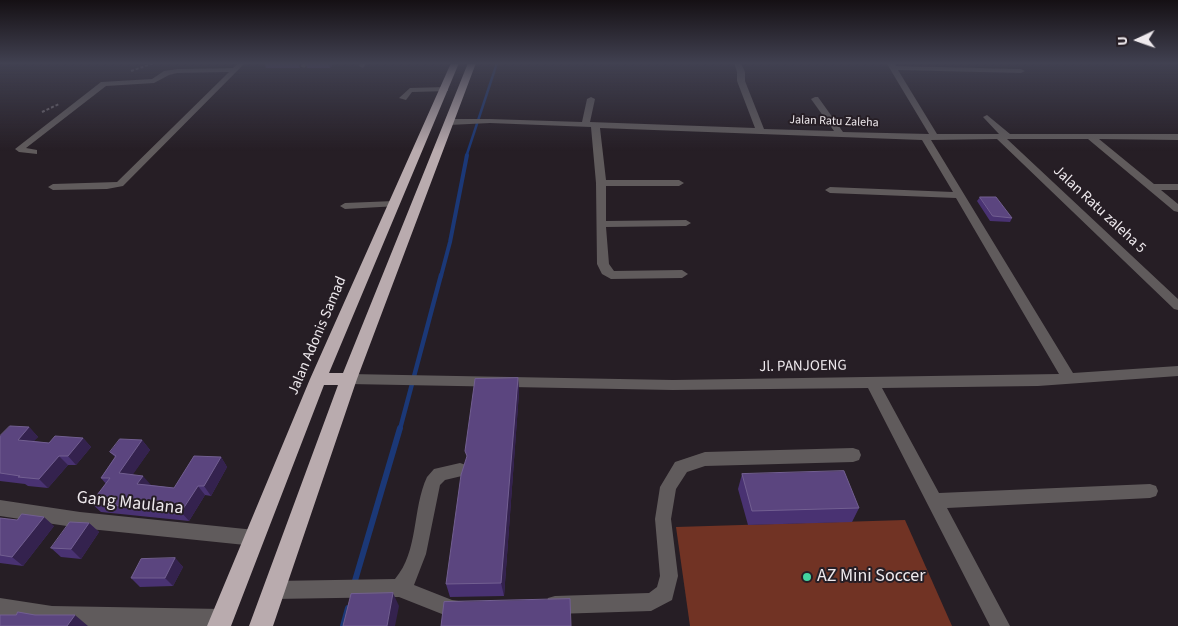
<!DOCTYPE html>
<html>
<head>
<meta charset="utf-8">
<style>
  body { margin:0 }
  #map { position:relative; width:1178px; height:626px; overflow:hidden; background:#261e25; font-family:"Source Sans 3",sans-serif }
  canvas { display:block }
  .north { position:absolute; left:1113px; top:15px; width:50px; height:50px; -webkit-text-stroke:4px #261e25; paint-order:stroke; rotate:267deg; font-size:14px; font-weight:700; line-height:20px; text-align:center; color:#eee9ed }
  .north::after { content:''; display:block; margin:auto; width:18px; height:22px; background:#eee9ed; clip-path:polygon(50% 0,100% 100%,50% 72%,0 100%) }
</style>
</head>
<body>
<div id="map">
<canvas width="1178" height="626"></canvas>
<div class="north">U</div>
</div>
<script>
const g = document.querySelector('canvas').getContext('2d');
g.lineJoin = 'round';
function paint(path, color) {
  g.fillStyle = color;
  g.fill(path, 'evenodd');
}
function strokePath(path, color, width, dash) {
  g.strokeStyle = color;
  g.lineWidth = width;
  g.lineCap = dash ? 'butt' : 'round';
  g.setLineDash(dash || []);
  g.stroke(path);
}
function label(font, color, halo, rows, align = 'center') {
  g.font = font + ' "Source Sans 3",sans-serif';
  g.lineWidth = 4;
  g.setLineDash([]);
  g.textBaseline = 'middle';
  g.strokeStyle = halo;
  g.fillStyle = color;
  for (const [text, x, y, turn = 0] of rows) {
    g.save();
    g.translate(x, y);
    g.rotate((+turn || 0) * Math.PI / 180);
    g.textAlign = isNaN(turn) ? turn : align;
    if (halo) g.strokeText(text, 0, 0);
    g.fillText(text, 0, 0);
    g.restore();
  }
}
const green = new Path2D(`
  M905 520 952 626H690L676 527Z`);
const streamFar3 = new Path2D(`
  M466 157 497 63`);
const streamFar2 = new Path2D(`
  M441 276 450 242 467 155`);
const streamFar1 = new Path2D(`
  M400 429 441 275`);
const stream = new Path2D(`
  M354 584 400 428
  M343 626 348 608`);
const path = new Path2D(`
  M131 71 154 63
  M42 112 59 104`);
const minor = new Path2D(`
  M238 63H245L123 186 107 189 53 190 48 187 53 184 117 182 229 72 177 73 169 75 154 83 106 86 26 148 37 150V154L19 152 15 149 101 82 152 79 164 71 177 69 233 68Z
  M303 63H310L304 68 300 66Z
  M360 63H367L363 68 359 66Z
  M734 63H741L745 72V81L764 129 834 131 811 99 815 97H818L843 132 929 134 887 64 894 63 896 66 1021 69 1025 71 1021 73 898 70 937 134H999L983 117 987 115 1010 134H1178V140L1099 139 1154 184H1178V190H1161L1178 204V212L1174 211 1088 139H1007L1178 299V310L1174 309 997 139 931 140 1073 373 1178 366V376L1038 386 882 388 939 493 1150 484 1156 486 1158 491 1156 496 1150 498 947 508 1010 626H990L868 388 673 390 349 384 344 383 342 379 344 375 349 374 673 380 1059 374 956 198 830 193 825 190 830 187 953 192 922 140 600 128 606 180H679L684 183 679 186H606V221L686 220 691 223 686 226 606 227 609 264 614 271 682 270 688 274 682 278 611 279 602 274 597 264 596 183 591 127 490 123 449 125 445 122 449 119H490L582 122 587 99 591 97 595 99 590 122 755 128 737 81V72Z
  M445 87H448V91L412 92 406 100 399 98 410 88Z
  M394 201 399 204 398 206 345 209 340 206 345 203Z
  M853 448 859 450 861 455 859 460 853 462 705 466 687 472 676 489 671 519 678 576 672 600 651 611 555 614 548 612 546 605 548 598 555 596 649 593 657 587 660 576 655 519 660 487 675 462 705 452Z
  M460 463 466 465 468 470 466 475 445 480 440 485 426 554 414 585 452 600 465 602 467 609 465 616 452 618 399 597 274 599 267 596 265 590 267 584 274 581 395 579C419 551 412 509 427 477L434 469Z
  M0 500 80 512 255 530 261 532 264 538 261 544 255 546 80 528 0 516Z
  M0 598 52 606 222 609 229 612 232 619 228 626H52L0 616Z`);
const highway = new Path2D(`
  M451 63H459L329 373H343L468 63H476L357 379 273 626H249L338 385H324L231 626H207L310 379Z`);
const wall = new Path2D(`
  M264 63H300L299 64 300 68H266Z
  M305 63H334L330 68H307Z
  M369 63H391L390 64H369Z
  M980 197 1012 218 1010 222 990 221 977 201Z
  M518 378 519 392 504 596 450 597 446 584Z
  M29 427 38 437 33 441 49 443 83 438 91 447 76 465H68L48 488 28 486 25 484 0 481V436Z
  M142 440 150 450 132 475 151 485 174 488 221 457 227 467 211 496 205 495 189 521 101 512 91 503 106 484 101 478 115 457 110 452Z
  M742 474 859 508 852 522 748 525 738 489Z
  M0 518 54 526 23 566 0 563Z
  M89 523 99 532 81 559 61 557 51 548Z
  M175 558 183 567 173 586 140 587 131 578Z`);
const shadedWall = new Path2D(`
  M328 63H334L330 68Z
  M518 378 519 392 504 596 501 583Z
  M29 427 38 437 27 449 18 440Z
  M83 438 91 447 76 465 68 456Z
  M142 440 150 450 127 483 119 473Z
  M59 456 68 465 48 488 39 479Z
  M221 457 227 467 211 496 204 486Z
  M143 476 151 485 137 484Z
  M198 486 205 495 189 521 181 512Z
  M44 517 54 526 23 566 12 557Z
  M89 523 99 532 81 559 71 549Z
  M175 558 183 567 173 586 165 578Z
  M393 593 399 606 395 626H387Z
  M75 615 88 626H67Z`);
const building = new Path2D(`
  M980 197H996L1012 218 993 216Z
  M518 378 501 583 446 584 461 475 467 456 465 451 475 379Z
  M10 426 29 427 18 440 49 443 55 436 83 438 68 456H59L39 479 18 477 20 476 0 473V436Z
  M120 439 142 440 119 473 143 476 137 484 174 488 194 456 221 457 204 486H198L181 512 91 503 110 478H101L116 456 110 452Z
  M844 471 859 508 752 511 742 474Z
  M22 514 44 517 12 557 0 555V518L17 520Z
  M70 522 89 523 71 549 51 548Z
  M175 558 165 578H131L141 559Z
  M393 593 387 626H343L351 594Z
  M570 599 571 626H441L444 602Z
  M18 612 35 615H75L67 626H0V615H16Z`);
const markers = [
  [807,577,5,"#44d49f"]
];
const farStreetnames = [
  ["Jalan Ratu Zaleha",834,122,2]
];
const streetNames = [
  ["Jalan Ratu zaleha 5",1099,210,43],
  ["Jalan Adonis Samad",318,336,-67],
  ["Jl. PANJOENG",803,367,-1]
];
const nearStreetnames = [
  ["Gang Maulana",130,504,6]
];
const nearPoinames = [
  ["AZ Mini Soccer",817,577]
];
paint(green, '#713324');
strokePath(streamFar3, '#1b3877', 2.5);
strokePath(streamFar2, '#1b3877', 4);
strokePath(streamFar1, '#1b3877', 4.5);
strokePath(stream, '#1b3877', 6);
strokePath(path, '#6f686e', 2, [3, 2]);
paint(minor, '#605b5c');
paint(highway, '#b9abae');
paint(wall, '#493272');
paint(shadedWall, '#34224e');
paint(building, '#5b457f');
strokePath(building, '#725f91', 1);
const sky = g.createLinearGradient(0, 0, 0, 151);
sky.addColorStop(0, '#151014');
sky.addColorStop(0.42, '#414151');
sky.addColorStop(1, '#41415100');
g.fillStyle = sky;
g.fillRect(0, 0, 1178, 151);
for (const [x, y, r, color] of markers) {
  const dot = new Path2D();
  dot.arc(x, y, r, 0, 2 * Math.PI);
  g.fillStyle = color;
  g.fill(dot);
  strokePath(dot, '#261e25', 2);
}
label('12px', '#eee9ed', '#261e25', farStreetnames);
label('15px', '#eee9ed', '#261e25', streetNames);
label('18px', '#eee9ed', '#261e25', nearStreetnames);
label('18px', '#eee9ed', '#261e25', nearPoinames, 'left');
</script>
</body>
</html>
